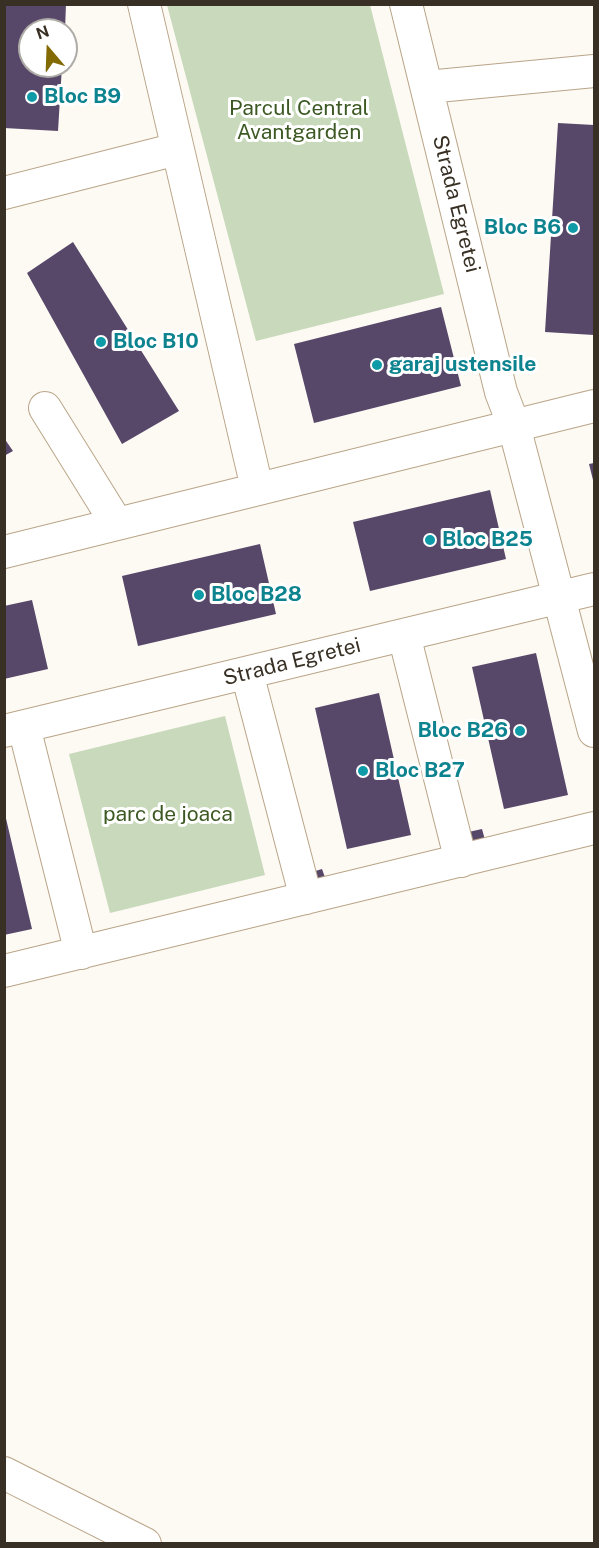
<!DOCTYPE html>
<html>
<head>
<meta charset="utf-8">
<style>
  body { margin:0 }
  #map { position:relative; width:599px; height:1548px; overflow:hidden; background:#fdf9f3; font-family:"Public Sans",sans-serif }
  canvas { display:block }
  .frame { position:absolute; inset:0; border:6px solid #383024; pointer-events:none }
  .north { position:absolute; left:18px; top:18px; width:60px; height:60px; box-sizing:border-box; background:#fff; border:2px solid #afaca7; border-radius:50%; rotate:341deg; font-size:16px; font-weight:700; line-height:24px; text-align:center; color:#383024 }
  .north::after { content:''; display:block; margin:auto; width:21px; height:27px; background:#836a03; clip-path:polygon(50% 0,100% 100%,50% 72%,0 100%) }
</style>
</head>
<body>
<div id="map">
<canvas width="599" height="1548"></canvas>
<div class="frame"></div>
<div class="north">N</div>
</div>
<script>
const g = document.querySelector('canvas').getContext('2d');
g.lineJoin = 'round';
function paint(path, color) {
  g.fillStyle = color;
  g.fill(path, 'evenodd');
}
function strokePath(path, color, width, dash) {
  g.strokeStyle = color;
  g.lineWidth = width;
  g.lineCap = dash ? 'butt' : 'round';
  g.setLineDash(dash || []);
  g.stroke(path);
}
function label(font, color, halo, rows, align = 'center') {
  g.font = font + ' "Public Sans",sans-serif';
  g.lineWidth = 6;
  g.setLineDash([]);
  g.textBaseline = 'middle';
  g.strokeStyle = halo;
  g.fillStyle = color;
  for (const [text, x, y, turn = 0] of rows) {
    g.save();
    g.translate(x, y);
    g.rotate((+turn || 0) * Math.PI / 180);
    g.textAlign = isNaN(turn) ? turn : align;
    if (halo) g.strokeText(text, 0, 0);
    g.fillText(text, 0, 0);
    g.restore();
  }
}
const green = new Path2D(`
  M167 5H370L444 294 256 341Z
  M225 716 265 875 110 913 69 754Z`);
const building = new Path2D(`
  M4 4H66L65 30H30V66H62L58 131 4 128Z
  M558 123 594 125V335L545 332Z
  M73 242 179 411 122 444 27 273Z
  M441 307 461 386 314 423 294 344Z
  M4 438 13 451 4 456Z
  M594 463V484L589 464Z
  M490 490 506 559 370 591 353 522Z
  M260 544 276 614 138 646 122 576Z
  M32 600 48 669 4 679V606Z
  M536 653 568 795 504 809 472 667Z
  M379 693 411 835 347 849 315 708Z
  M4 810 32 929 4 935Z
  M482 829 487 847 476 849 464 833Z
  M322 869 327 883 319 885 309 873Z`);
const minor = new Path2D(`
  M144 4 257 488
  M406 4 501 392 514 426 594 731
  M427 87 594 71
  M4 193 177 149
  M45 408 117 524
  M4 552 594 406
  M404 635 461 861
  M247 673 306 898
  M24 727 81 953
  M4 731 594 589
  M4 971 594 828
  M4 1473 145 1544`);
const markers = [
  [32,97,6,"#0f9aa8"],
  [573,228,6,"#0f9aa8"],
  [101,342,6,"#0f9aa8"],
  [377,365,6,"#0f9aa8"],
  [430,540,6,"#0f9aa8"],
  [199,595,6,"#0f9aa8"],
  [520,731,6,"#0f9aa8"],
  [363,771,6,"#0f9aa8"]
];
const cultureNames = [
  ["Bloc B9",44,97],
  ["Bloc B6",561,228,"right"],
  ["Bloc B10",113,342],
  ["garaj ustensile",389,365],
  ["Bloc B25",442,540],
  ["Bloc B28",211,595],
  ["Bloc B26",508,731,"right"],
  ["Bloc B27",375,771]
];
const parkNames = [
  ["Parcul Central",299,109],
  ["Avantgarden",299,133],
  ["parc de joaca",168,815]
];
const streetNames = [
  ["Strada Egretei",456,204,76],
  ["Strada Egretei",292,662,-14]
];
paint(green, '#c8dabb');
paint(building, '#57486a');
strokePath(minor, '#b9a588', 34);
strokePath(minor, '#fff', 32);
for (const [x, y, r, color] of markers) {
  const dot = new Path2D();
  dot.arc(x, y, r, 0, 2 * Math.PI);
  g.fillStyle = color;
  g.fill(dot);
  strokePath(dot, '#fff', 2);
}
label('bold 21px', '#0d838f', '#fff', cultureNames, 'left');
label('21px', '#3d5923', '#fff', parkNames);
label('21px', '#383024', '#fff', streetNames);
</script>
</body>
</html>
